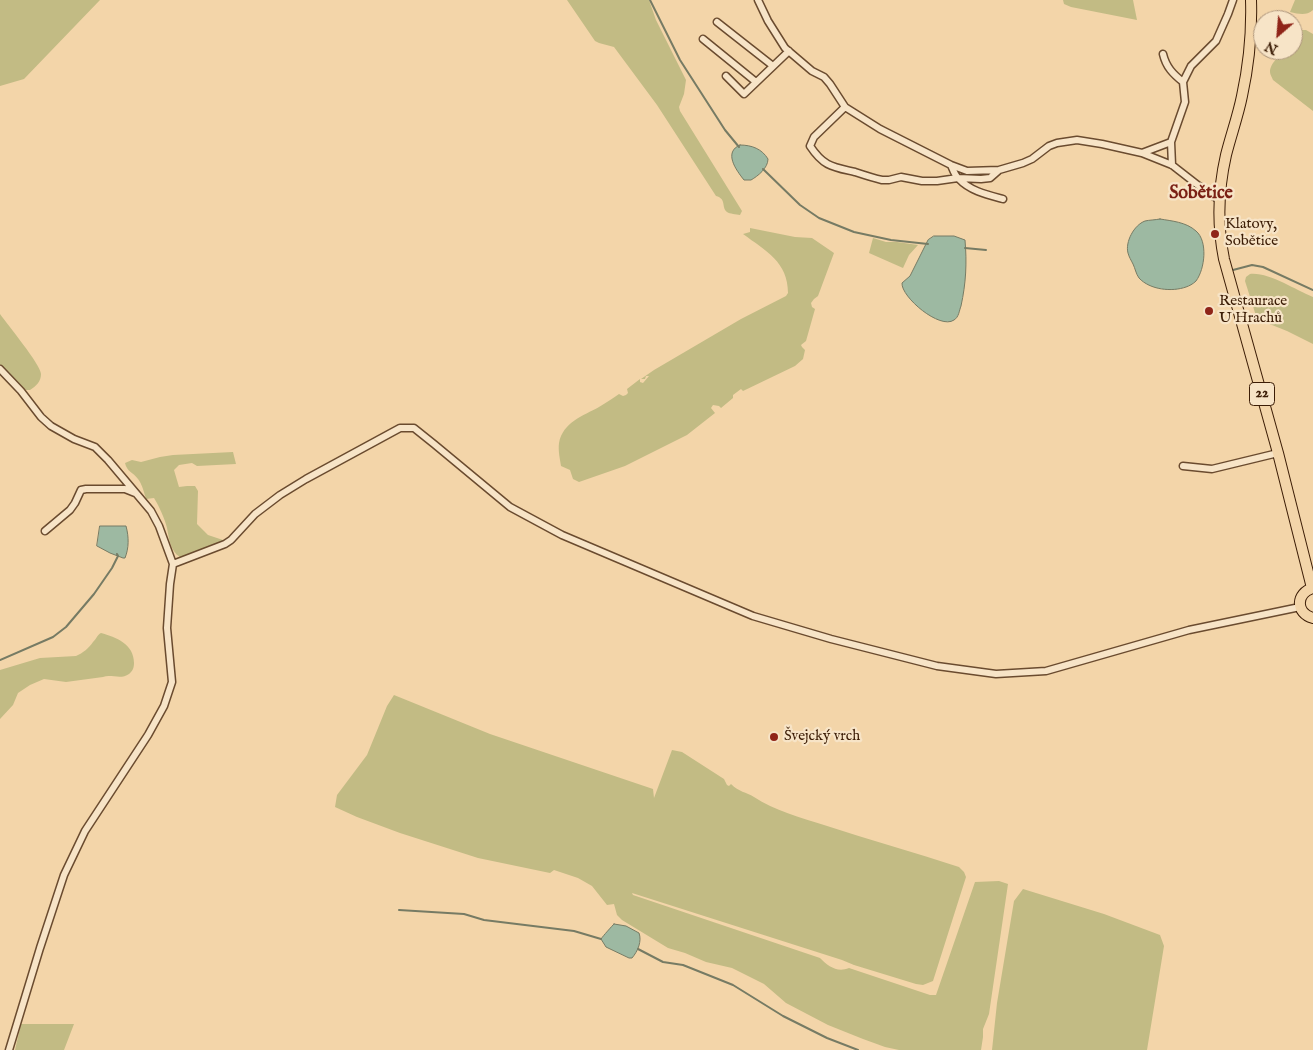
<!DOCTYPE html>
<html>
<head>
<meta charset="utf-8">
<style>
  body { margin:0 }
  #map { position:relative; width:1313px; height:1050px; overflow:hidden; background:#f3d5a9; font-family:"IM FELL English",serif }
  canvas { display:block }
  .north { position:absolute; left:1253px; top:10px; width:50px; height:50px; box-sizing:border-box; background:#f7e4c7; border:1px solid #ac947a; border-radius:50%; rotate:207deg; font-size:14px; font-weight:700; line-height:20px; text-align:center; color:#3c1d06 }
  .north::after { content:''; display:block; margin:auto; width:18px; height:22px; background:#8f2418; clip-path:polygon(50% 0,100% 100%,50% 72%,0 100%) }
</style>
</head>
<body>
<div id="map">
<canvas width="1313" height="1050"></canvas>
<div class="north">N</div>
</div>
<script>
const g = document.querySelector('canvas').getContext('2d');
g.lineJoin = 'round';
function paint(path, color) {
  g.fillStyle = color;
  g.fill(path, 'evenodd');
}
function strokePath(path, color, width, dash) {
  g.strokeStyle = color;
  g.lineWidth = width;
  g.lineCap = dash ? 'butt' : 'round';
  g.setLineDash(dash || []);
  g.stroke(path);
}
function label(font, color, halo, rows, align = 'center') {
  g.font = font + ' "IM FELL English",serif';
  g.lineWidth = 4.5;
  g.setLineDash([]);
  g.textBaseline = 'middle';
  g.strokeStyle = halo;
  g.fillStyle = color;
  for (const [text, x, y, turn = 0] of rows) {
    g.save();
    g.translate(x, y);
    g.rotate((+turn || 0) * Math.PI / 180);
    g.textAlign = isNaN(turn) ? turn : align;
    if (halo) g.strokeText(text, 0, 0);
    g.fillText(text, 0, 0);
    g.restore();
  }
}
const green = new Path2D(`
  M0 0H100L24 79 0 86Z
  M567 0H649L656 20 686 80 684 94 679 107 680 111 742 211 740 215C736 214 730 214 727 212 721 207 727 199 716 196L657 105 614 47 599 43 595 41Z
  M1063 0H1133L1137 20 1071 7 1064 4Z
  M1295 0H1313V10C1306 16 1299 14 1290 12Z
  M1300 30H1306L1313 34V111L1273 80C1272 77 1270 75 1270 72 1270 62 1284 50 1293 50L1295 36Z
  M750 228 795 237 812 238 834 253 818 296 814 299 811 303 812 307 815 309 806 341 801 345 802 347 805 350 803 359 795 366 743 391 741 389 733 395V398L721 408 719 406 713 405 711 408 715 413 687 435 625 466 579 482 573 479 570 470 561 466C560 459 558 451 559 443 563 422 583 416 599 407 606 403 613 398 619 394L623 396 626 395 628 393 627 389 640 379V382L643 383 649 376H646L645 379H641L654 370 741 319 786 296 788 293C788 262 766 251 743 234L750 232Z
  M873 238 886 242H897L918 245 909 255 903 268 869 253Z
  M1250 274C1269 272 1295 290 1313 297V344L1287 331 1257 319 1245 281 1246 277Z
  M0 314C7 324 41 365 41 374 41 382 36 386 30 390H26L0 365Z
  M233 452 236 464 197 466 192 463 179 465 174 470 179 487 187 486H195L198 491 197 524 208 535 223 540 221 542 180 557C170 551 169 538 167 528 165 519 159 506 154 498L146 499C144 492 142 484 138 479 133 472 127 472 125 463L132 460 141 462 160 457 173 455Z
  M101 633C116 637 134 644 134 663 134 667 133 671 129 674 121 680 111 674 103 677L66 682 44 679 30 685 18 693 13 705 0 719V670L40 658 76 656C83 653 89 648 93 642 97 638 97 635 101 633Z
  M394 695 490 734 653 789 654 798 672 750 682 752 724 779 727 785 729 786 731 784C739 792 746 792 754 797 774 810 801 818 824 825 869 840 914 852 959 867L964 872 966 877 933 981 923 985 916 984 854 965 842 960 632 893 633 895 820 958C828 966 837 973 849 968L930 995H936L975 882 999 881 1008 884 989 1014 983 1029V1037L981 1050H899L885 1047 863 1039 828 1025 786 1003 764 984 732 968 706 962 685 953 668 948 622 920 617 915 614 904 607 905 592 886 578 878 554 870 550 873 478 858 400 833 357 817 335 807 337 795 367 755 387 706Z
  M1023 889 1104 914 1160 935 1164 946 1147 1050H992L997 1003 1014 901Z
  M21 1024H74L64 1050H15Z`);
const water = new Path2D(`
  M740 145C752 145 762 149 768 159 768 168 758 176 751 180H744C736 170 723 152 740 145Z
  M1160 219C1172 221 1186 222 1196 231 1208 241 1205 269 1196 281 1193 284 1189 286 1186 287 1172 292 1150 290 1139 278 1136 274 1135 268 1133 264 1131 260 1129 257 1128 253 1125 242 1134 225 1145 221 1149 220 1155 220 1160 219Z
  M934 236H954L965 240C967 263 966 283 961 306 959 311 959 317 954 320 940 330 901 297 902 283L910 276 928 240Z
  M100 526H126C129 537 129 548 125 558H123L110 553 97 546Z
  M614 924 626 926 639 933C642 941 638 951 632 958H629L606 947 601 939C603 936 612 926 614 924Z`);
const stream = new Path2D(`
  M650 0 680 60 725 130 739 147
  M763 169 800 205 819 218 854 232 891 240 928 244
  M965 248 986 250
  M1233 270 1252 265 1263 267 1313 290
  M0 660 53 637 66 627 94 594 112 568 118 556 117 554
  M399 910 464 914 484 920 574 931 601 939
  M638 949 663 962 683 965 733 985 783 1016 827 1038 858 1050`);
const minor = new Path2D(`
  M758 0 768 21 785 48 812 71 824 77 830 84 845 107 880 129 951 165 967 171 999 170 1023 163 1032 159 1049 146 1057 143 1077 140 1102 144 1142 153 1172 165 1199 186 1219 200
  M717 22 773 66
  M703 39 756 82
  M1163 54C1166 67 1173 74 1183 82
  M726 76 744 94 789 51
  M845 107 814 137 810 146C824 167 833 167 855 172 864 175 873 178 882 180H889L901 177 922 181H937L958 178 981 179 990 178 998 171
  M1142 153 1171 142
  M951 165C953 170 955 176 959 179 970 191 988 195 1003 199
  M1172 165 1171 142 1185 102 1183 82 1191 66 1216 41 1228 14 1233 0
  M0 369 21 391 41 417 51 426 74 439 95 447 108 460 151 511 159 526 173 564
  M1183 466 1212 469 1278 453
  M45 531 70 510 75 503 81 490 86 489H125L135 493
  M9 1050 40 948 64 875 85 831 148 735 164 706 172 682 167 628 170 584 173 564 225 544 231 540 255 514 280 495 306 479 400 428H414L434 444 510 507 562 535 753 616 831 639 937 666 996 674 1046 671 1189 630 1300 607`);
const primary = new Path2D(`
  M1251 0C1252 32 1249 64 1242 96 1238 116 1231 135 1226 155 1218 190 1217 224 1224 259L1278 453 1312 588
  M1313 588C1296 593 1295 613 1313 618`);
const markers = [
  [1215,234,5,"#8f2418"],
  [1209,311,5,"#8f2418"],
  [774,737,5,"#8f2418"]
];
const shields = [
  [1262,394,25]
];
const shieldNames = [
  ["22",1262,394]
];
const poiNames = [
  ["Klatovy,",1225,225],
  ["Sobětice",1225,242],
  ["Restaurace",1219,302],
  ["U Hrachů",1219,319],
  ["Švejcký vrch",784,737]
];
const quarterNames = [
  ["Sobětice",1201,194]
];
paint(green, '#c2bb84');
paint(water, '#9db9a2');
strokePath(water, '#767b64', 1);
strokePath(stream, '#767b64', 2);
strokePath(minor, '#6a4b2f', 9);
strokePath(primary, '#3c1d06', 12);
strokePath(minor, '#f7e4c7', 6);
strokePath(primary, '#f3d5a9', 10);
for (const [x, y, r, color] of markers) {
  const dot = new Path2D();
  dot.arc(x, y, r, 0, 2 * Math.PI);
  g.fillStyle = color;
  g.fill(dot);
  strokePath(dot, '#f7e4c7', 2);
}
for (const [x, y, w] of shields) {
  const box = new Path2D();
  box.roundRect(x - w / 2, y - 11.5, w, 23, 4);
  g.fillStyle = '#f7e4c7';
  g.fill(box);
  strokePath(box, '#3c1d06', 1);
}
label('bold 14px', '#3c1d06', null, shieldNames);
label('15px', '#3c1d06', '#f7e4c7', poiNames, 'left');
label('bold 18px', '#7a1f14', '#f7e4c7', quarterNames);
</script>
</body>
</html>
